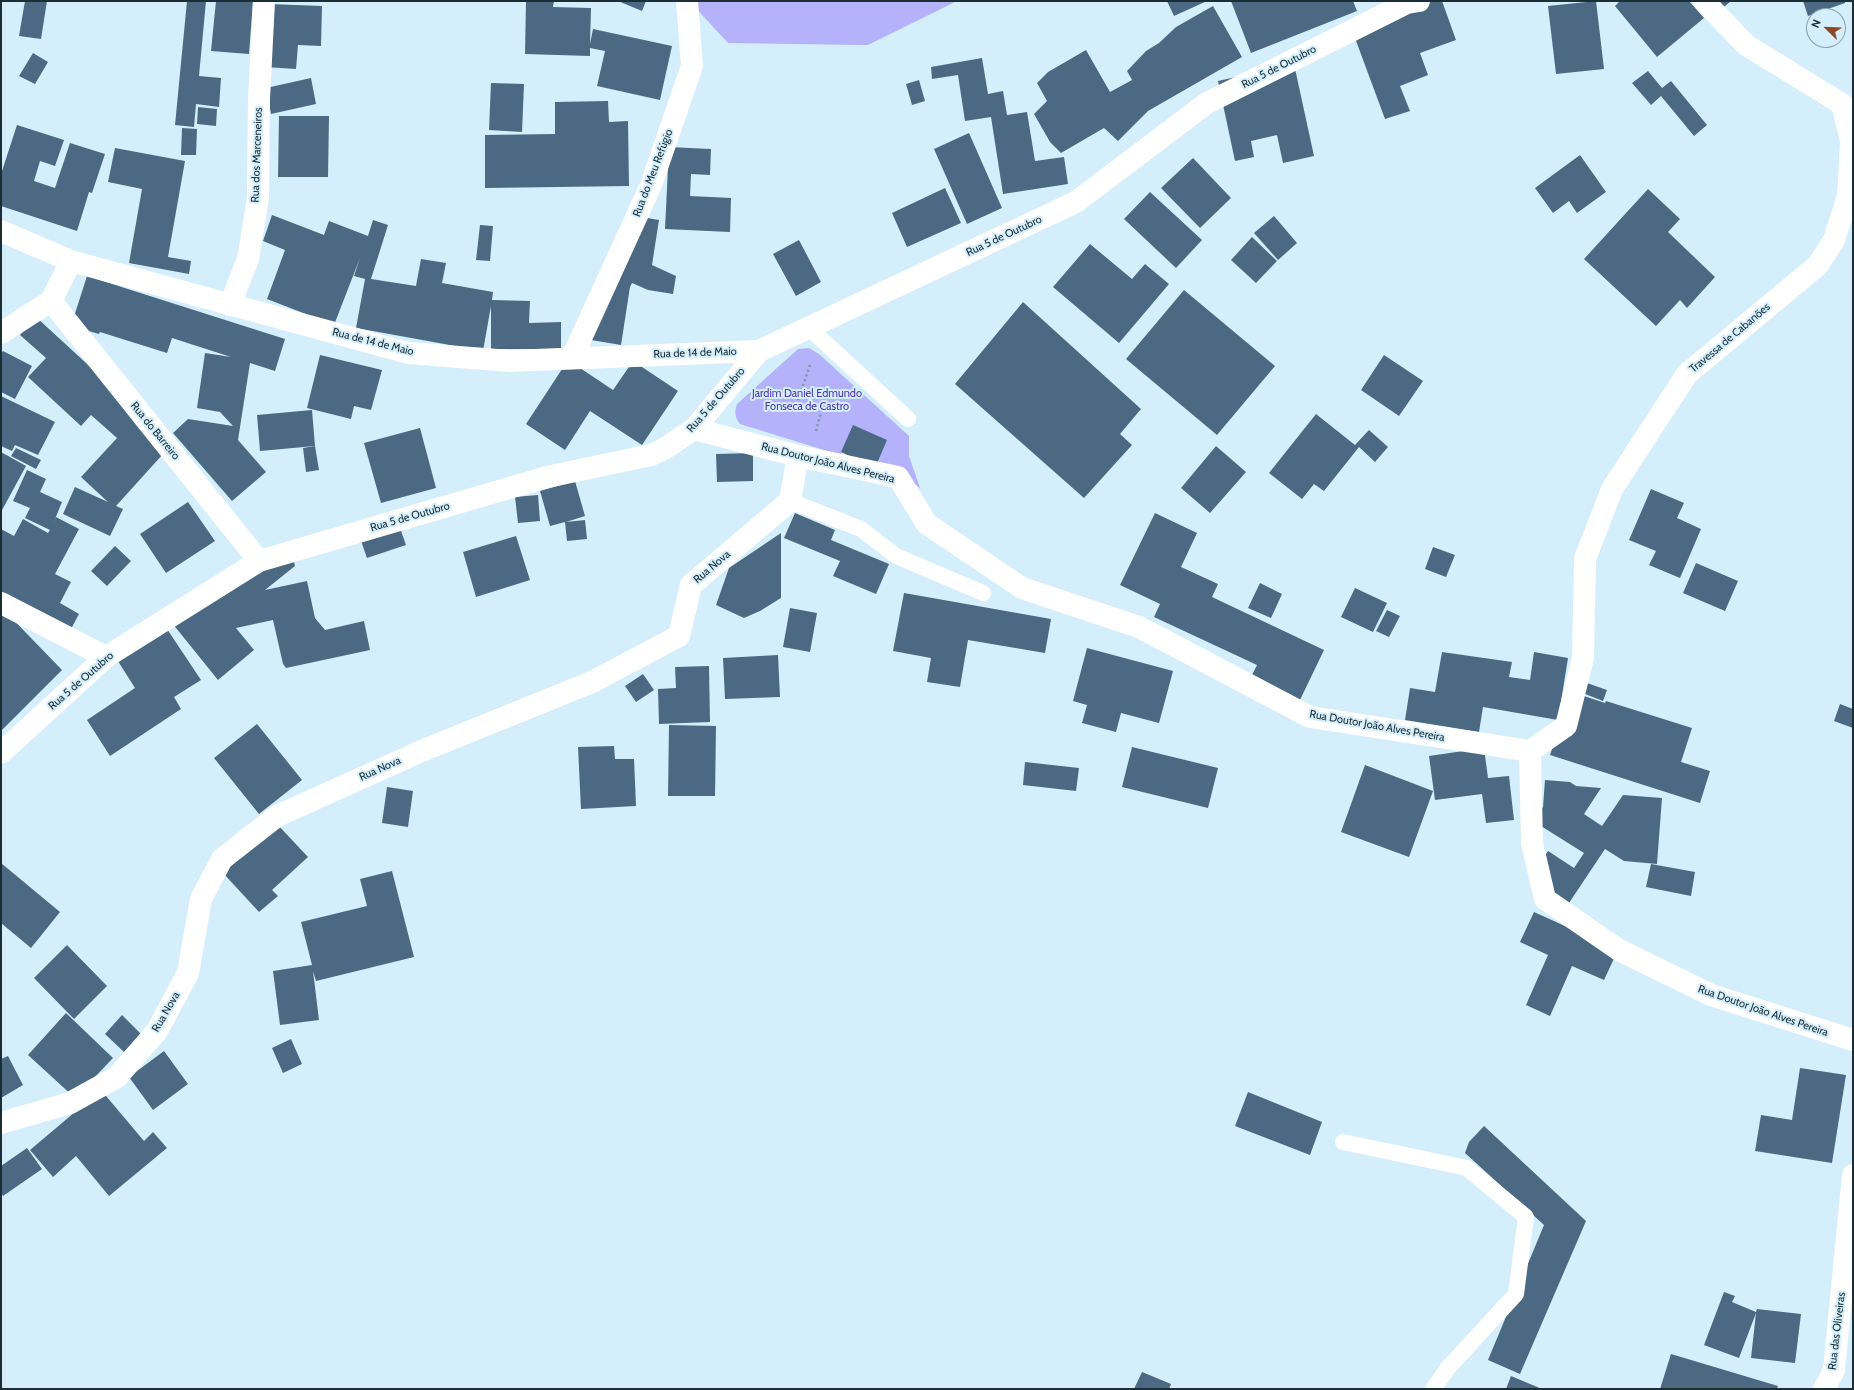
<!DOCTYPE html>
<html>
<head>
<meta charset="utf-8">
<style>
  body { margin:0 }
  #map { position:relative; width:1854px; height:1390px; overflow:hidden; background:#d4effb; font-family:Cabin,sans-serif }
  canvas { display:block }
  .frame { position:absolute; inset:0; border:2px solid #1b2d35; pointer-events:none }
  .north { position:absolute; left:1806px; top:8px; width:40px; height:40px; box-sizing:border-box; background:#d4effb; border:1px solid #8aa1ac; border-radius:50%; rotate:293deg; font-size:11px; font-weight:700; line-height:16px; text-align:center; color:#1b2d35 }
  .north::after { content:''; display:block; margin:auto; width:14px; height:18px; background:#8f4825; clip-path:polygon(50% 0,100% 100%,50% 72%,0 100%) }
</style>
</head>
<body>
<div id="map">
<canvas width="1854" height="1390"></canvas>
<div class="frame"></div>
<div class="north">N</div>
</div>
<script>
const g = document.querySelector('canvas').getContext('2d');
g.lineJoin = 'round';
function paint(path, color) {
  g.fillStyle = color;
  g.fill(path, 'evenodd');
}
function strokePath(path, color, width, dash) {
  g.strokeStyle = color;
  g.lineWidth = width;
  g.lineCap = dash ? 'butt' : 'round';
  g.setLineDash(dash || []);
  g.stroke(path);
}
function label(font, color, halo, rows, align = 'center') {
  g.font = font + ' Cabin,sans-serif';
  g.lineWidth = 4;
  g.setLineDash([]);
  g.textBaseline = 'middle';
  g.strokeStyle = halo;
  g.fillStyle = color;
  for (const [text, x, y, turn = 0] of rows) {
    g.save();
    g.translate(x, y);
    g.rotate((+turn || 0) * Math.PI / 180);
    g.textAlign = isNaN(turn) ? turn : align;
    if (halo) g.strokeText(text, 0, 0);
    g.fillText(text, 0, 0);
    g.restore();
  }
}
const green = new Path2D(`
  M689 1H957L868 45H860L728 43Z
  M809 348 819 354 909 436V456L920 488 892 469 842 452 840 455 740 424C735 418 734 412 737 404L798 349Z`);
const building = new Path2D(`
  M25 1H47L41 39 19 36Z
  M187 1H206L199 76 221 78 219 107 196 104 194 127 175 125Z
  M216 1H253L249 54 211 51Z
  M526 1H554L553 7 591 8 590 44 593 29 672 46 660 100 597 86 605 51 590 48V56L525 54Z
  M618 1H646L642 11Z
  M1167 1H1207L1174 16Z
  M1231 1H1353L1357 11 1251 53Z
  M1432 1H1442L1456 40 1420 53 1428 75 1400 86 1410 111 1385 119 1352 30Z
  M1596 1 1604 69 1556 74 1548 6Z
  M1620 1H1689L1704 18 1657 57 1615 6Z
  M1709 1H1731L1718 12Z
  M1803 1H1845V3L1808 16Z
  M268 4 322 6 321 46 298 45 296 69 265 67Z
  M1213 6 1242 57 1148 111 1118 141 1104 128 1061 153 1050 142 1034 114 1047 101 1037 83 1048 72 1086 50 1110 92 1132 80 1127 71 1146 51 1159 43 1176 27Z
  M33 53 48 62 35 84 19 76Z
  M982 58 988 94 1003 91 1007 115 1027 112 1035 161 1064 157 1068 184 1003 194 991 117 965 121 958 75 932 79 931 67Z
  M1294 64 1314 156 1283 163 1277 135 1251 141 1254 157 1235 161 1218 81Z
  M1648 71 1662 88 1671 81 1707 125 1694 136 1661 96 1651 105 1632 83Z
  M311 78 316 104 271 114 266 88Z
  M919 80 925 101 912 105 906 84Z
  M491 83 524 84 522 132 489 130Z
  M608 101 609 122 628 121 629 186 485 188V135L555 134V102Z
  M198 107 217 109 216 126 197 124Z
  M279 116H329L328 177H278Z
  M17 125 64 140 55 166 40 161 34 181 55 188 70 143 105 154 92 193 89 192 77 231 1 206V174Z
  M182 128 197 129 196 155H181Z
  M969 133 1002 208 967 224 934 149Z
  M669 147 711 149 710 175 691 174 690 196 731 198 730 232 665 229Z
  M115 148 185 161 168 257 191 261 189 274 129 263 142 189 108 182Z
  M1580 155 1606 192 1577 213 1569 201 1553 213 1535 188Z
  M1193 158 1231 198 1200 228 1161 188Z
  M945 188 961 223 907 247 892 213Z
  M1648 189 1680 219 1668 232 1715 277 1687 308 1680 300 1656 326 1584 259Z
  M1150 192 1202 240 1176 268 1124 219Z
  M272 215 324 235 329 221 368 236 373 220 388 225 371 279 416 286 421 259 446 263 442 283 493 292 492 300 530 301 529 323 561 322V349H491V306L483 351 356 328 365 279 354 276 360 258 334 325 267 299 285 250 263 241Z
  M636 216 659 220 652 265 676 276 673 294 648 290 632 283 630 287 621 345 585 339Z
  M1274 216 1297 243 1278 260 1254 233Z
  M480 225 493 226 490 261 476 260Z
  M1252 237 1277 261 1256 283 1231 260Z
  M799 240 821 282 796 296 773 254Z
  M1090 244 1132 279 1145 264 1169 284 1119 343 1053 287Z
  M87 276 285 339 275 371 250 363 238 440 266 472 232 501 173 433 188 419 233 426 220 412 197 408 205 353 231 357 172 338 167 353 100 332 99 334 71 326Z
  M1184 290 1275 366 1217 435 1126 359Z
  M1023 302 1141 409 1120 434 1132 445 1084 498 955 384Z
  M36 317 173 443 116 506 123 509 110 536 63 514 75 487 108 502 81 477 117 438 91 415 81 426 28 377 46 358 20 335Z
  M3 351 32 366 15 399 1 392V354Z
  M320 355 382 370 371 410 354 406 351 419 307 408Z
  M1384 355 1423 381 1399 416 1361 390Z
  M568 360 613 390 633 361 678 391 642 445 590 411 565 450 526 424Z
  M1 396 55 422 38 455 15 445 12 451 1 446Z
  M312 410 315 446 260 451 257 415Z
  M1316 414 1355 445 1369 430 1388 447 1375 462 1359 447 1324 491 1314 484 1302 499 1269 473Z
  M853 425 887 440 875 468 841 452Z
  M420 428 436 488 381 503 364 443Z
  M315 446 319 470 306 472 303 448Z
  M1216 446 1246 472 1210 513 1181 488Z
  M16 448 41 460 36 469 11 456Z
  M1 452 26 466 1 512Z
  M753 453V481L717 482 716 454Z
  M27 470 46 479 40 492 62 502 53 524 56 517 79 529 55 574 71 582 60 603 79 614 71 629 1 592V529L14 536 23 519 48 533 50 530 25 518 30 508 13 501Z
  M575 481 585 516 566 522 585 520 587 539 567 541 565 522 550 526 540 491Z
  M1651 489 1684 503 1677 518 1701 529 1680 578 1649 565 1656 551 1629 540Z
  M538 495 540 521 518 523 515 497Z
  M188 502 215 541 166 573 140 534Z
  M795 513 835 530 831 540 889 564 876 594 833 576 840 561 784 538Z
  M1155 513 1197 533 1181 567 1218 584 1212 597 1324 650 1299 702 1250 679 1257 665 1154 617 1160 604 1120 585Z
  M399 525 406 545 367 558 360 538Z
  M781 533V598L760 611 744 618 716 605 729 568Z
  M516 536 530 580 476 597 463 552Z
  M115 546 131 561 107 586 91 571Z
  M1433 547 1455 555 1446 577 1425 569Z
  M293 557 295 566 265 590 307 581 315 618 325 630 364 621 370 650 286 668 283 664 273 620 236 628 254 650 218 680 172 623 240 568Z
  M1696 563 1738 581 1725 611 1683 593Z
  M1260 583 1282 594 1271 618 1248 608Z
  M1355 588 1387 603 1373 632 1341 617Z
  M904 593 1051 619 1045 653 968 640 960 687 927 682 931 658 893 651Z
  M1 607 62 670 1 731Z
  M790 608 817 613 810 652 783 647Z
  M1387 610 1400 616 1389 637 1376 631Z
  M165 626 201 680 174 697 181 709 110 756 87 720 135 688 116 658Z
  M1087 648 1173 671 1159 723 1121 713 1116 732 1082 723 1087 705 1073 701Z
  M1442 652 1512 662 1509 677 1530 680 1534 652 1568 658 1558 720 1483 707 1479 732 1405 720 1410 688 1435 692Z
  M778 655 780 697 725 699 723 658Z
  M709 666 710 722 659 724 658 689 676 688 675 667Z
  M643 674 654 690 636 702 625 686Z
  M1584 682 1607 690 1603 701 1580 692Z
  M1578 694 1605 703 1606 701 1692 728 1681 762 1710 771 1700 803 1550 755 1556 737Z
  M1840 704 1853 709V728L1834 721Z
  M257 724 302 780 259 814 214 758Z
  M669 725 716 726 715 796H668Z
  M614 746 615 759H634L636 806 581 809 578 747Z
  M1132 747 1218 768 1208 808 1122 787Z
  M1484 748 1488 778 1509 776 1514 820 1486 823 1482 794 1435 800 1429 756Z
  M1025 762 1079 768 1076 791 1023 785Z
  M1365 765 1433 791 1409 857 1341 832Z
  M1545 780 1570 782 1576 786 1601 788 1584 814 1602 826 1623 795 1662 798 1657 864 1624 861 1605 849 1569 903 1537 882 1538 866 1548 851 1574 868 1584 853 1533 821 1543 807Z
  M387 787 413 791 408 827 382 823Z
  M277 824 308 857 272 890 278 896 259 912 223 873Z
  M1 863 60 912 31 948 1 923Z
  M1651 864 1695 872 1691 896 1646 887Z
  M392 871 414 957 316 981 313 971 319 1020 280 1025 273 971 312 965 301 922 367 906 360 879Z
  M1534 912 1618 950 1604 980 1572 966 1550 1016 1526 1005 1548 955 1520 942Z
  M67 945 107 986 74 1019 34 978Z
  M66 1013 113 1058 75 1098 28 1055Z
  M122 1015 141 1034 124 1052 105 1034Z
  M291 1039 302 1064 283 1073 272 1048Z
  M164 1051 188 1084 153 1110 129 1077Z
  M8 1056 23 1085 1 1098V1059Z
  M1800 1068 1846 1075 1832 1163 1755 1151 1761 1115 1792 1120Z
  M101 1090 144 1141 153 1132 167 1148 109 1196 76 1156 53 1177 30 1150Z
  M1248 1092 1322 1122 1310 1155 1235 1126Z
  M1484 1126 1586 1221 1520 1374 1488 1360 1544 1225 1465 1153 1469 1142Z
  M27 1148 42 1169 3 1196 1 1193V1166Z
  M1724 1292 1735 1296 1732 1302 1756 1312 1757 1309 1801 1314 1795 1363 1751 1358 1756 1313 1739 1358 1704 1345Z
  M1671 1354 1778 1386 1777 1389H1660Z
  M1142 1372 1171 1384 1169 1389H1134Z
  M1511 1376 1542 1389H1506Z`);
const path = new Path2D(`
  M798 400 810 365
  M816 431 822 408`);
const service = new Path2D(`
  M808 327 908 419
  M790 501 861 529 896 556 983 593
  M1343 1142 1467 1168 1526 1217 1516 1294 1448 1368 1433 1389`);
const minor = new Path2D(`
  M1 231 71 261 408 353 510 361 759 351
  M51 301 259 561
  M230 305 248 259 258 198 259 99 264 1
  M1 333 51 301 71 261
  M572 358 651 185 692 66 687 1
  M694 429 798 456 898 477 927 524 1022 588 1139 627 1310 717 1530 751
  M1 603 106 657
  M1530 751 1566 726 1583 658 1585 559 1612 489 1687 374 1818 265 1834 240 1848 196 1851 141 1842 104 1746 45 1704 1
  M1530 751 1532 843 1545 899 1619 950 1711 995 1853 1040
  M1 1123 70 1103 117 1077 157 1031 188 973 201 899 222 859 277 816 424 750 592 682 679 636 691 585 790 501 798 456
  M1824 1389 1834 1370 1853 1175`);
const tertiary = new Path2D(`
  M1 753 106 657 259 561 547 477 651 455 664 449 694 429 759 351 1076 202 1207 103 1407 3 1419 1`);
const streetNames = [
  ["Rua 5 de Outubro",1279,67,-27],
  ["Rua dos Marceneiros",257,155,-88],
  ["Rua do Meu Refúgio",653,173,-69],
  ["Rua 5 de Outubro",1004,236,-25],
  ["Travessa de Cabanões",1730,338,-40],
  ["Rua de 14 de Maio",373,342,14],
  ["Rua de 14 de Maio",695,353,-2],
  ["Rua 5 de Outubro",716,400,-49],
  ["Rua do Barreiro",155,431,51],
  ["Rua Doutor João Alves Pereira",828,463,14],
  ["Rua 5 de Outubro",410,517,-16],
  ["Rua Nova",712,567,-40],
  ["Rua 5 de Outubro",81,681,-41],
  ["Rua Doutor João Alves Pereira",1377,726,10],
  ["Rua Nova",380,769,-24],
  ["Rua Doutor João Alves Pereira",1763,1011,19],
  ["Rua Nova",166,1012,-60],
  ["Rua das Oliveiras",1837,1331,-83]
];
const parkNames = [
  ["Jardim Daniel Edmundo",807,394],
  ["Fonseca de Castro",807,407]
];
paint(green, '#b4b2fb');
paint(building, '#4b6983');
strokePath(path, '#7e949e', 2.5, [2, 3]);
strokePath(service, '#fff', 16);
strokePath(minor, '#fff', 22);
strokePath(tertiary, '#fff', 22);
label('11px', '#1b2d35', '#d4effb', streetNames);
label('11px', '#4c35ac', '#d4effb', parkNames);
</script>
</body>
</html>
